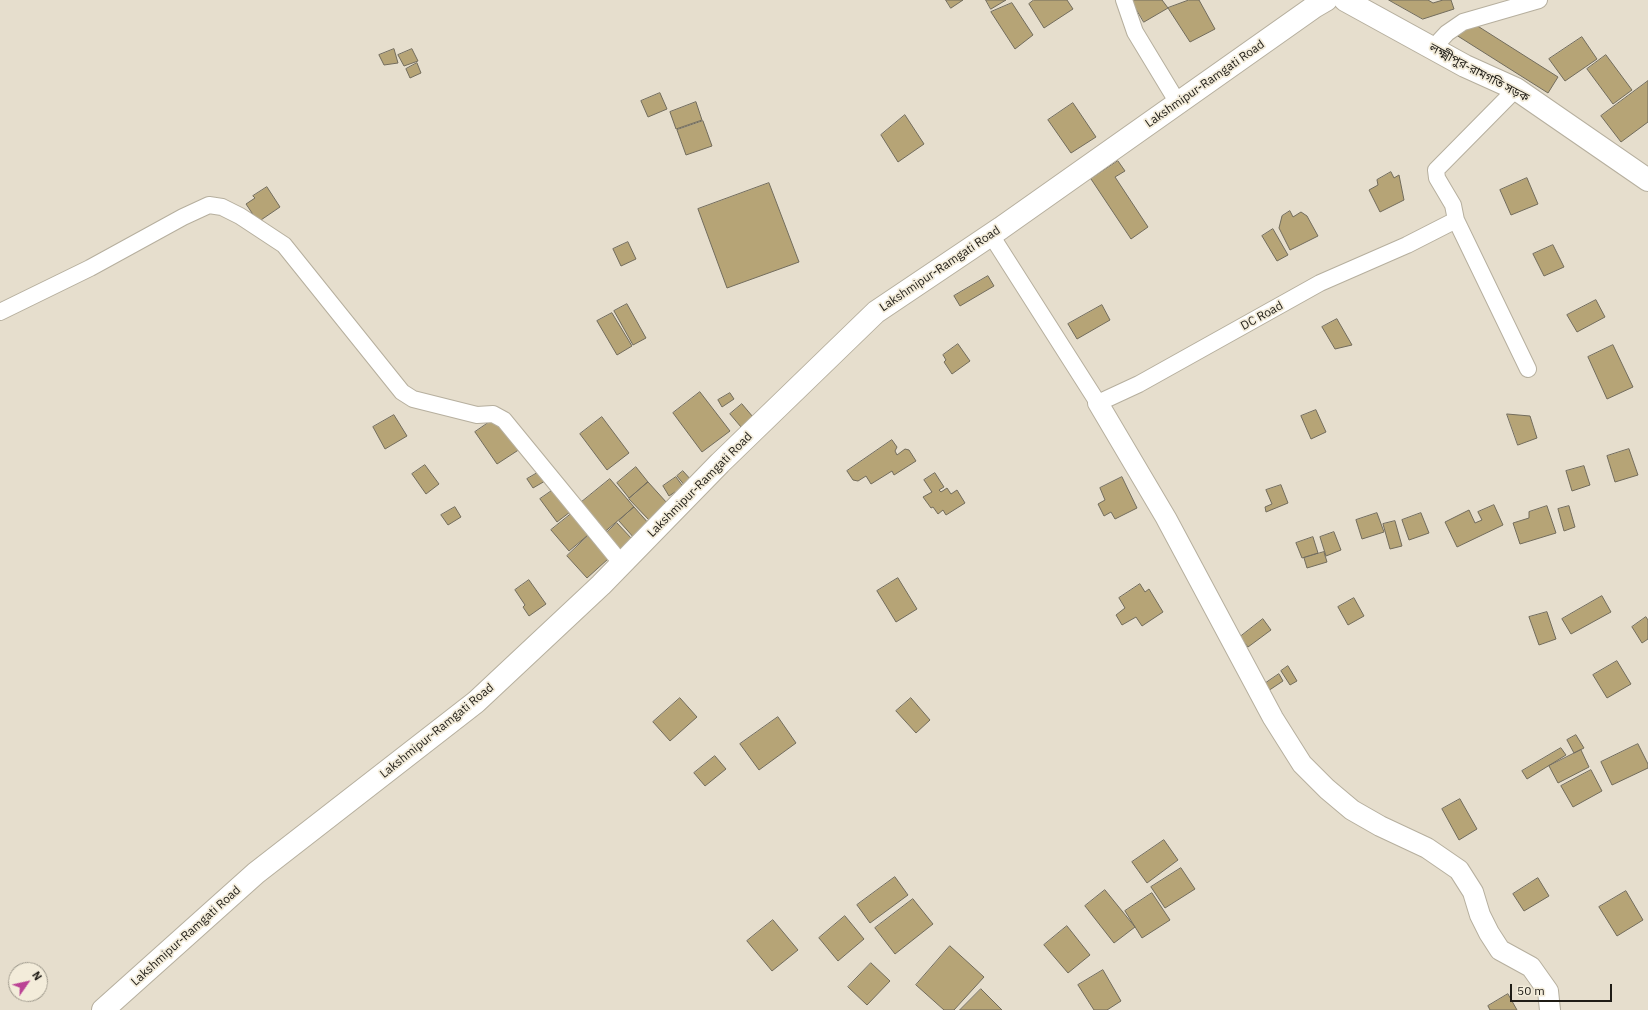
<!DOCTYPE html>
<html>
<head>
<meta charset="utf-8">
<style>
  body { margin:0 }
  #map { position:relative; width:1648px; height:1010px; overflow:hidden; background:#e6decd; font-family:"IBM Plex Sans",sans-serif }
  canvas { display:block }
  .north { position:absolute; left:8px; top:962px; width:40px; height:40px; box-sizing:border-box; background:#f3ecda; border:1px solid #9e998c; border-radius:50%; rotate:56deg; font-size:11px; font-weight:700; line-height:16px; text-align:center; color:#1f1c16 }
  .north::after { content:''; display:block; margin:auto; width:14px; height:18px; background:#bb4295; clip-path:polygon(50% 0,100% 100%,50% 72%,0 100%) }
  .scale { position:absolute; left:1510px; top:984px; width:102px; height:18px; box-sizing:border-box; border:2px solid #1f1c16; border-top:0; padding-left:5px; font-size:12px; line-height:14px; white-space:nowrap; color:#1f1c16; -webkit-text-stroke:3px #f3ecda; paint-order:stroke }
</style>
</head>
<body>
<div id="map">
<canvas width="1648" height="1010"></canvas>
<div class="north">N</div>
<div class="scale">50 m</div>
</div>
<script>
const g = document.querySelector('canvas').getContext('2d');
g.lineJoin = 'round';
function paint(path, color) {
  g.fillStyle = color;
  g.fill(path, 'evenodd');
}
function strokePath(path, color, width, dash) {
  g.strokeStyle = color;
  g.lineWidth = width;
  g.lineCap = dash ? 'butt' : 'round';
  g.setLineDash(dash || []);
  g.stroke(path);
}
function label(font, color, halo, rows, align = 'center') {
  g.font = font + ' "IBM Plex Sans","Noto Sans Bengali",sans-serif';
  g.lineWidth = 3.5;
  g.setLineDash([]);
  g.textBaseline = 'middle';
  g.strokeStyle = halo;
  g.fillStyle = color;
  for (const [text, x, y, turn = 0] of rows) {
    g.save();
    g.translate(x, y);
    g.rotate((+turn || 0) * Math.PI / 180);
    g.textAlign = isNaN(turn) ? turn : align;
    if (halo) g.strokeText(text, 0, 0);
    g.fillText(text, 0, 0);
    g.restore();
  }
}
const building = new Path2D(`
  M946 0H963L951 8Z
  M986 0H1006L991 9Z
  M1034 0H1067L1073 9 1044 28 1029 4Z
  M1131 0H1162L1168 8 1144 22Z
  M1189 0H1199L1215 29 1190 42 1168 8Z
  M1389 0H1428L1433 3 1443 0H1451L1454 9 1423 19Z
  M1012 3 1033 35 1015 49 991 12Z
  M1476 25 1558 77 1548 93 1453 33Z
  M1582 37 1597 59 1565 81 1549 59Z
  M394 49 398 63 384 65 379 55Z
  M412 49 418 61 404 66 398 55Z
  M1606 55 1632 90 1613 104 1587 69Z
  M417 63 421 73 410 78 406 69Z
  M1648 81V122L1621 142 1601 116Z
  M660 93 667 109 648 117 641 101Z
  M696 102 702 120 676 129 670 112Z
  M1073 103 1096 137 1071 153 1048 120Z
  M905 115 924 144 898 162 881 135Z
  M703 121 712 146 686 155 677 130Z
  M1118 161 1125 171 1115 177 1148 227 1131 239 1091 179Z
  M1391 172 1394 178 1399 175 1404 200 1380 212 1369 190 1378 185 1377 180Z
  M1527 178 1538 204 1511 215 1500 190Z
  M769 183 799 262 727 288 698 209Z
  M267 187 280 207 258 222 246 204 255 198 253 196Z
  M1290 211 1293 217 1301 212 1307 216 1318 236 1290 250 1279 228 1282 216Z
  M1273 229 1288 255 1277 261 1262 236Z
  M628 242 636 259 621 266 613 249Z
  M1553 245 1564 267 1544 276 1533 254Z
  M988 276 994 286 960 306 954 296Z
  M1596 300 1605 317 1577 332 1567 315Z
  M627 304 646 338 633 345 614 311Z
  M1102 305 1110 320 1077 339 1068 324Z
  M612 313 632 346 617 355 597 321Z
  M1337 319 1352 345 1335 349 1322 327Z
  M958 344 970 361 952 374 944 362 946 360 943 355Z
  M1613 345 1633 387 1607 399 1588 357Z
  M700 392 730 431 702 452 673 413Z
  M730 393 734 399 722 407 718 400Z
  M742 404 753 417 741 427 730 414Z
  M1316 410 1326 432 1311 439 1301 416Z
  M1507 414 1530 416 1537 438 1518 445Z
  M394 415 407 436 385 449 373 427Z
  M602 417 629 453 607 470 580 434Z
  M494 419 520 449 497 464 475 432Z
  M892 440 897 447 895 451 897 455 905 449 909 450 916 461 894 475 892 471 871 484 866 476 858 481 853 480 847 471Z
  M1629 449 1638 475 1615 482 1607 456Z
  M425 465 439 484 426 494 412 474Z
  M1584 466 1590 485 1572 491 1566 471Z
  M636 467 648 482 629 498 617 483Z
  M683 471 692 481 685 486 677 476Z
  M539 472 545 481 533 488 527 479Z
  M935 473 944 487 939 490 941 492 947 488 951 494 957 490 965 503 946 515 943 510 938 514 933 507 931 508 923 497 932 492 924 480Z
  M676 477 685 489 676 495 675 492 669 496 663 486Z
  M1122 477 1137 508 1115 519 1111 512 1104 516 1098 504 1105 500 1100 488Z
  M610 479 634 507 602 534 578 505Z
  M648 482 667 503 649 520 629 499Z
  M1281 485 1288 503 1266 512 1265 507 1272 504 1266 490Z
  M553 490 570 512 557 522 540 499Z
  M1494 505 1503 525 1457 547 1445 522 1469 510 1475 523 1482 520 1478 512Z
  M1547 506 1556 533 1520 544 1513 523 1529 518V512Z
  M1569 506 1575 527 1564 531 1558 509Z
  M455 507 461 517 448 525 441 515Z
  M634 507 650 525 635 539 619 521Z
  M1377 513 1384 532 1362 539 1356 520Z
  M1421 513 1429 533 1409 540 1402 520Z
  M571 514 588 535 569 551 551 530Z
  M1395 521 1402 546 1390 549 1383 524Z
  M617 523 632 539 619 552 604 535Z
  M1334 532 1341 550 1326 556 1320 537Z
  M588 536 608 559 587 578 567 556Z
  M1313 537 1318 553 1302 558 1296 543Z
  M1324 552 1327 562 1307 568 1304 558Z
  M898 578 917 609 896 622 877 591Z
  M529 580 546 604 529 616 523 607 525 605 515 590Z
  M1140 584 1145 592 1149 589 1163 612 1142 626 1136 617 1122 625 1116 615 1125 608 1119 598Z
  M1602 596 1611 612 1571 634 1562 619Z
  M1354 598 1364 616 1348 625 1338 607Z
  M1547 612 1556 639 1539 645 1529 617Z
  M1646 617 1648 620V639L1642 643 1632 627Z
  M1263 619 1271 630 1248 647 1240 637Z
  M1617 661 1631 684 1607 698 1593 675Z
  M1288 666 1297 681 1290 685 1281 671Z
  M1279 674 1283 681 1265 693 1260 687Z
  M680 698 697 717 670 741 653 722Z
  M911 698 930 720 916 733 896 711Z
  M778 717 796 743 759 770 740 744Z
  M1576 735 1584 748 1574 753 1567 740Z
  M1638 744 1648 764V768L1612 785 1601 762Z
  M1561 748 1566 755 1527 779 1522 771Z
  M1581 750 1589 767 1558 783 1549 766Z
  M715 756 726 769 705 786 694 773Z
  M1591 770 1602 791 1573 807 1561 786Z
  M1460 799 1477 829 1459 840 1442 809Z
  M1164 840 1178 860 1147 883 1132 862Z
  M1181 868 1195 889 1165 908 1151 887Z
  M895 877 908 895 870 923 857 905Z
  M1538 878 1549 896 1524 911 1513 894Z
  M1105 890 1135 927 1114 943 1085 906Z
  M1626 891 1643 920 1617 936 1599 907Z
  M1152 893 1170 920 1142 938 1125 911Z
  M913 899 933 924 895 954 875 928Z
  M845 916 864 939 838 961 819 938Z
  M773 920 798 950 772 971 747 941Z
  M1067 926 1090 955 1068 973 1044 945Z
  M950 946 984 977 954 1010H944L916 985Z
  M871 963 890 981 867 1005 848 987Z
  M1103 970 1121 1001 1107 1010H1094L1078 985Z
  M981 989 1002 1010H960Z
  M1508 994 1517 1010H1490L1488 1006Z`);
const minor = new Path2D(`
  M1124 0 1135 32 1178 103
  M1433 48 1447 33 1463 22 1539 0
  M1456 220 1528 369
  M991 235 1098 403 1139 384 1320 283 1407 245 1456 220 1453 205 1437 178 1436 170 1516 89
  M0 312 90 268 183 217 209 205 222 207 240 216 284 245 402 392 413 399 477 415 493 414 504 420 622 564`);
const tertiary = new Path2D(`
  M1098 403 1166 518 1273 718 1302 764 1327 789 1352 810 1380 826 1427 848 1459 870 1473 892 1480 915 1489 933 1500 950 1531 967 1548 991 1550 1010`);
const secondary = new Path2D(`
  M1345 0 1465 66 1516 89 1648 180
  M103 1010 256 873 476 702 601 585 720 463 876 312 1001 228 1314 7 1326 0`);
const streetNames = [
  ["লক্ষ্মীপুর-রামগতি সড়ক",1479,73,28],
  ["Lakshmipur-Ramgati Road",1205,84,-35],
  ["Lakshmipur-Ramgati Road",940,269,-34],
  ["DC Road",1262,316,-29],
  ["Lakshmipur-Ramgati Road",700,485,-45],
  ["Lakshmipur-Ramgati Road",437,731,-39],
  ["Lakshmipur-Ramgati Road",186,936,-42]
];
paint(building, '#b6a476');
strokePath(building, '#726c5c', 1);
strokePath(minor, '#b6af9e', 18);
strokePath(tertiary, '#b6af9e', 22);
strokePath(secondary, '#b6af9e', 24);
strokePath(minor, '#fff', 16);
strokePath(tertiary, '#fff', 20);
strokePath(secondary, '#fff', 22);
label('12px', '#1f1c16', '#f3ecda', streetNames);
</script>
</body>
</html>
